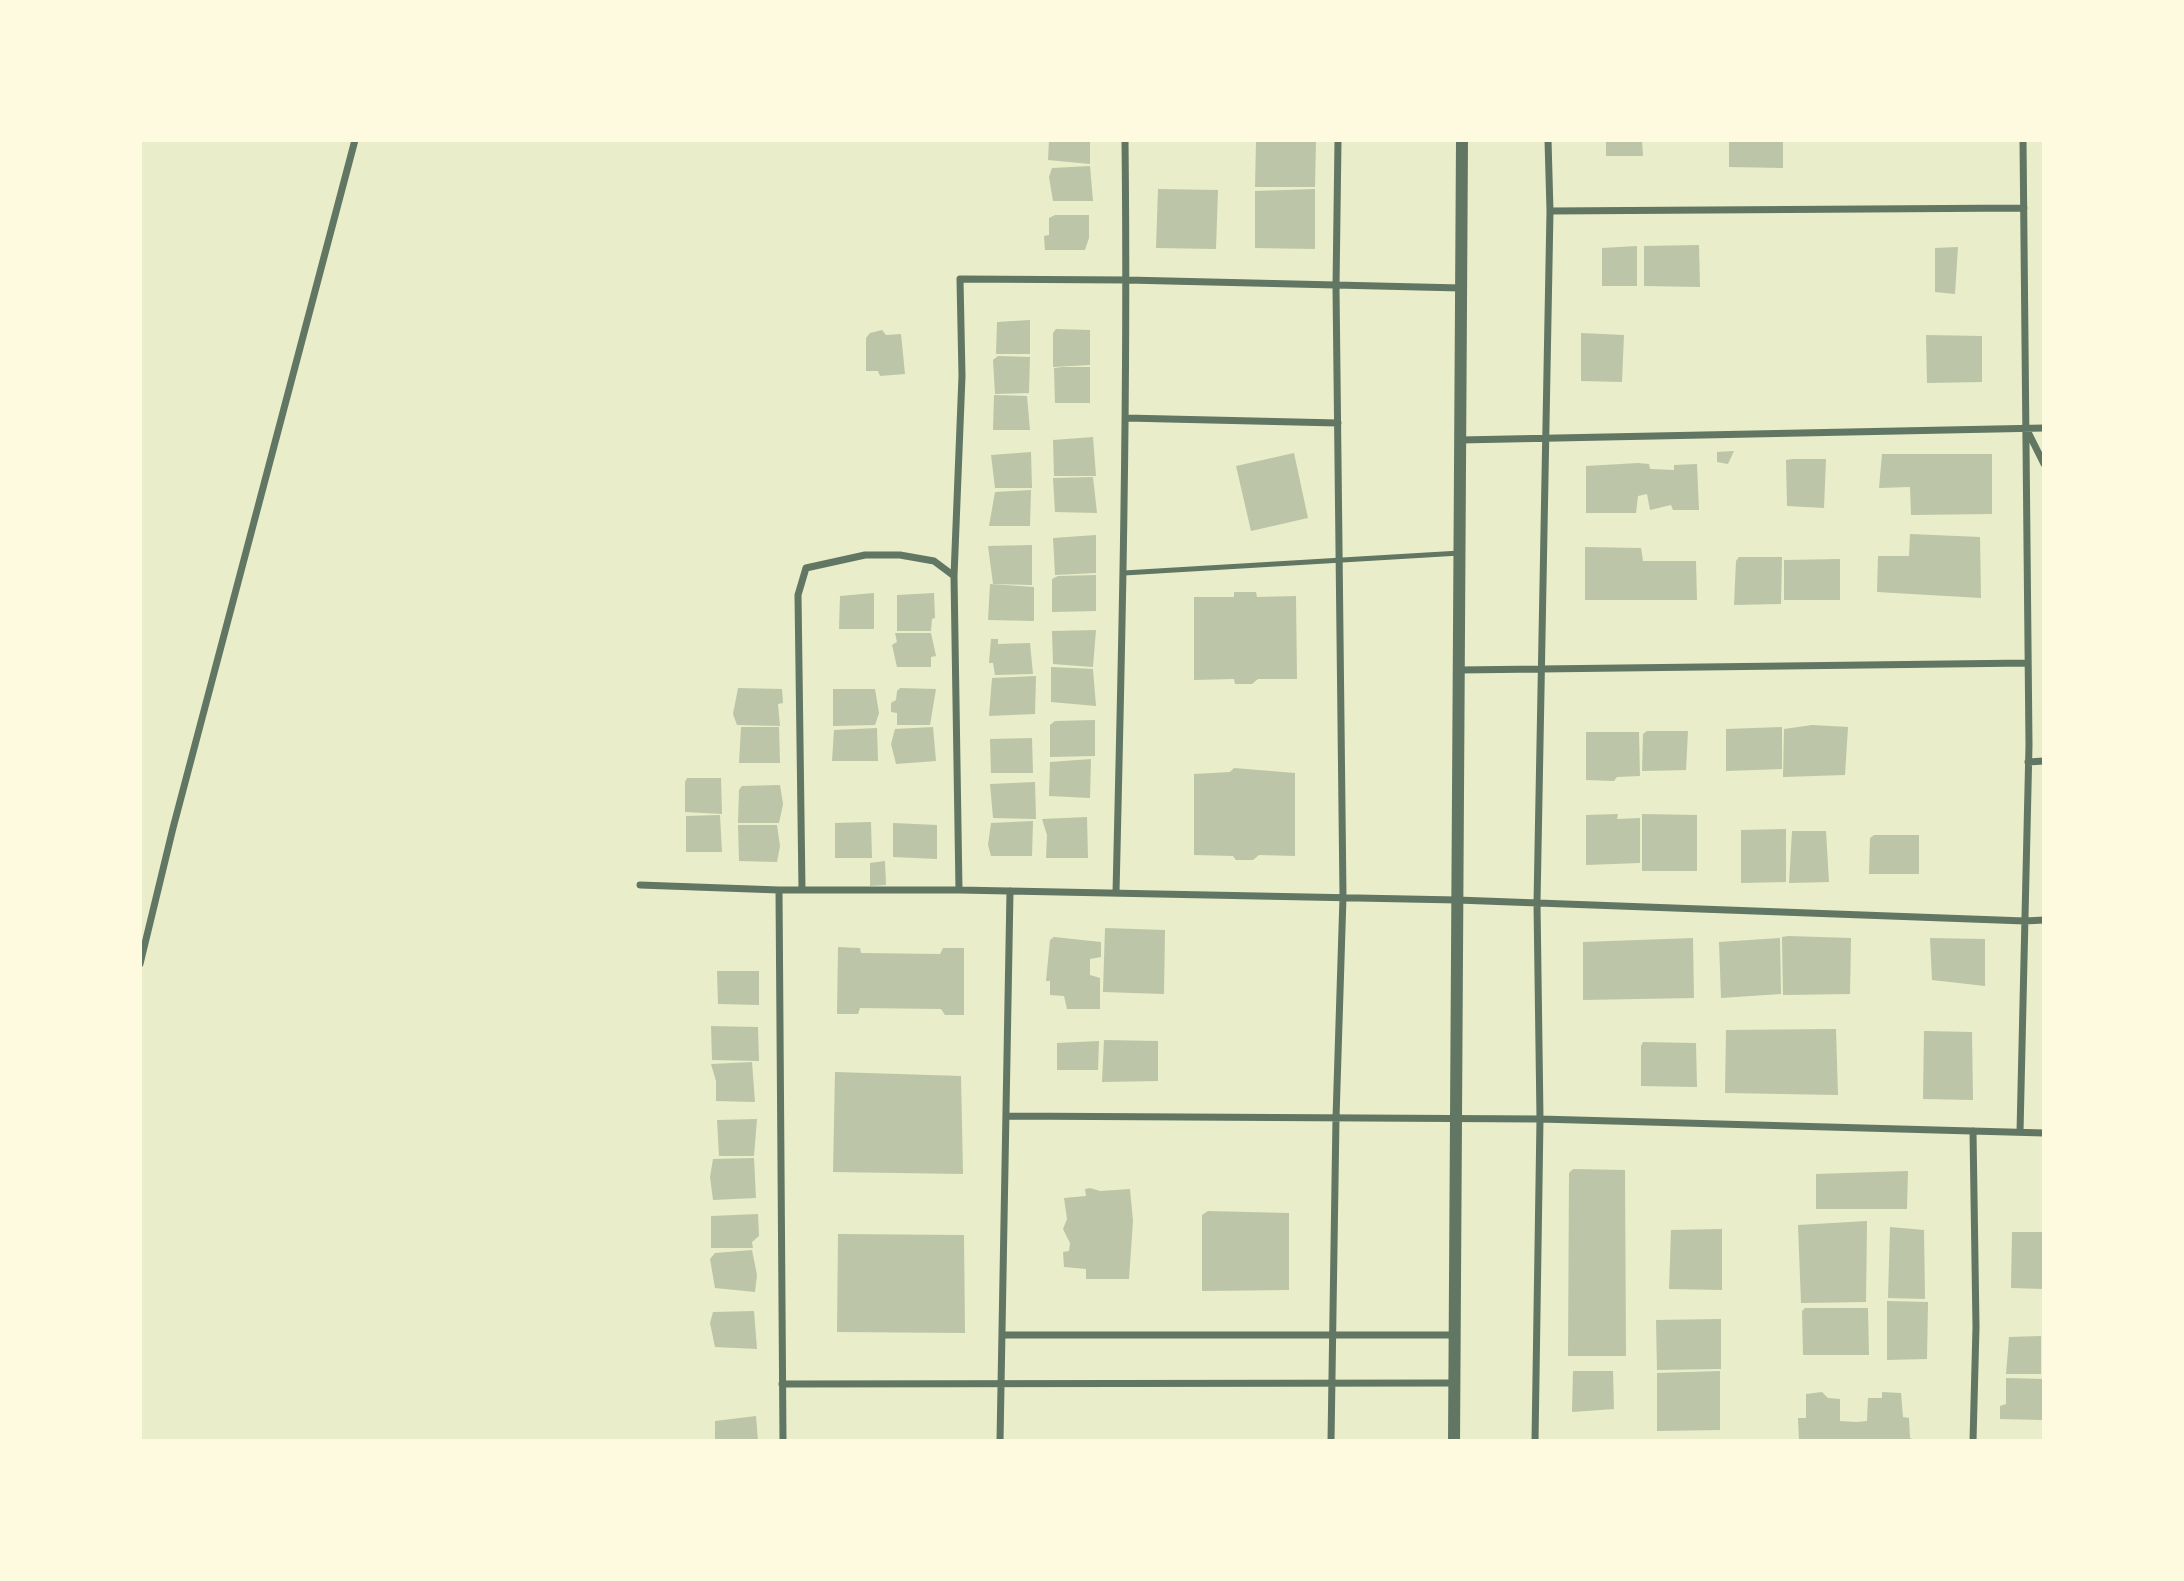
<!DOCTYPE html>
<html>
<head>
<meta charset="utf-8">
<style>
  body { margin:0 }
  #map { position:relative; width:2184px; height:1581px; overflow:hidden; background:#e9edc9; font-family:Overpass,sans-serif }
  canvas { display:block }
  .frame { position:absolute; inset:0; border:142px solid #fefae0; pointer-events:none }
</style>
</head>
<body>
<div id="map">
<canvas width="2184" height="1581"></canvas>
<div class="frame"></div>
</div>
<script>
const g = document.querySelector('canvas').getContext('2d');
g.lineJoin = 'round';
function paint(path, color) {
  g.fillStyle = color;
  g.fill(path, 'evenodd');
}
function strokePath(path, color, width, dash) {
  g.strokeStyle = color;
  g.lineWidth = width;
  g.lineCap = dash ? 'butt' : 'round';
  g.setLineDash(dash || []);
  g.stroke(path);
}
const building = new Path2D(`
  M1049 140H1090V164L1048 160Z
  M1606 140H1642L1643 156H1606Z
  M1729 140H1783V168L1729 167Z
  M1316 141 1315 187H1255L1256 142Z
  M1090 166 1093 201H1053L1049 177 1052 168Z
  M1158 189 1218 190 1216 249 1156 248Z
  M1315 189V249L1255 248V191Z
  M1055 215H1089V238L1085 250H1045L1044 236 1049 235V218Z
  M1699 245 1700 287 1644 286V246Z
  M1637 246V286H1602V248Z
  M1958 247 1955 294 1935 292V248Z
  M1030 320V354H996L997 322Z
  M1056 329 1090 330V365L1053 367V333Z
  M882 330 886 335 901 334 905 374 880 376 878 371H866V338L870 333Z
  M1581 333 1624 335 1622 382 1581 381Z
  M1926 335 1982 336V382L1927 383Z
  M998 356 1030 357 1029 393 995 394 993 360Z
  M1062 367H1090V403H1055L1054 368Z
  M994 395 1027 396 1030 430H993Z
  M1093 437 1096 476H1054L1053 440Z
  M1734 451 1728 464 1717 462V452Z
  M1031 452 1032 488H995L991 455Z
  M1294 453 1308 518 1251 531 1236 466Z
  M1882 454H1992V514L1911 515 1910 487 1879 488Z
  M1793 459H1826L1824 508 1787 506 1786 460Z
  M1638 463 1649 464 1650 469 1674 470V465L1697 464 1699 510H1673L1671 505 1650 510 1647 494 1638 496 1636 513H1586V466Z
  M1093 477 1097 513 1055 512 1053 478Z
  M1031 490 1030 526H989L995 492Z
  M1910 534 1980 537 1981 598 1877 592 1878 556H1909Z
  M1096 535V573L1055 575 1053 538Z
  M1032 545V585L993 584 988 546Z
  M1585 547 1641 548 1643 561H1696L1697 600H1585Z
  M1739 557H1782L1781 604 1734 605 1736 561Z
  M1840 559V600H1784V560Z
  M1096 575V611L1052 612V579L1058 576Z
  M990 584 1034 587V621L988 620Z
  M1234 592H1256L1257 597 1296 596 1297 679H1258L1252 684H1235L1234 679 1194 680V597H1234Z
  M874 593V629H839L840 596Z
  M934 593 935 618 932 619 931 631H897V595Z
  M1096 630 1093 667 1053 664 1052 631Z
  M895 633H931L936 656 931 657V667H897L892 645 897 642Z
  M991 639H998V644L1030 643 1033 674 995 675 993 663H989Z
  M1051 667 1093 669 1096 706 1051 702Z
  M1036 676 1035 714 989 716 992 678Z
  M738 688 782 689 783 703 778 704 780 726 737 725 733 714Z
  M900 688 936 689 930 725H897V713L891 712V703L896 700 897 691Z
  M833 689H875L879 713 875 725 833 726Z
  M1095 720V756L1050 757V725L1055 721Z
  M1812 725 1848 727 1845 775 1783 777 1784 729Z
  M741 727H779L780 763H739Z
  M933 727 936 761 896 764 891 744 895 729Z
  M1782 727V769L1726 771V729Z
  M877 728 878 761H832L834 730Z
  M1647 731H1688L1686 770 1642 771 1643 734Z
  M1586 732H1639L1640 776 1617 777 1614 781 1586 780Z
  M1032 738 1033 773H991L990 739Z
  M1091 759 1090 798 1049 796 1050 762Z
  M1234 768 1295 773V856L1259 855 1253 860H1236L1233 856 1194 855V774L1230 772Z
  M687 778H721L722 814 685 812V782Z
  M1035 782 1036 819 993 818 990 784Z
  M780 785 783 804 779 823H738L739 790 742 786Z
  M1618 814 1617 819 1640 818V863L1586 865V815Z
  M1642 814 1697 815V871H1642Z
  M720 815 722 852H686V816Z
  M1087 817 1088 858H1046L1047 835 1042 819Z
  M1033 821 1032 856H991L988 845 991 823Z
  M871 822 872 858H835V823Z
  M893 823 937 825V859L893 857Z
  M738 825H777L780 846 777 862 739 861Z
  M1786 829V882L1741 883V830Z
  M1792 831H1826L1829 882 1789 883Z
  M1874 835H1919V874H1869L1870 838Z
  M885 861 886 885 870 886V863Z
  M1105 928 1165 930 1164 994 1103 992Z
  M1788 936 1851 938 1850 994 1783 995 1782 937Z
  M1054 937 1101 942V957L1090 959V975L1100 978V1009H1067L1064 996 1050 995V981H1046L1050 940Z
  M1693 938 1694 998 1583 1000V942Z
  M1780 938 1781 994 1721 998 1719 942Z
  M1930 938 1985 939V986L1932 980Z
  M838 947 860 948 861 953 940 954 943 948H964V1015H945L941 1009 860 1008 858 1014H837Z
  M717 971H759V1005L718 1004Z
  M711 1026 758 1027 759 1061 712 1060Z
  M1836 1029 1838 1095 1725 1093 1726 1030Z
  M1924 1031 1972 1032 1973 1100 1923 1099Z
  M1104 1040 1158 1041V1081L1102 1082Z
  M1099 1041 1098 1070H1057V1043Z
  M1643 1042 1696 1043 1697 1087 1641 1086V1046Z
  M752 1062 755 1102 716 1101V1081L711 1064Z
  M835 1072 961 1076 963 1174 833 1172Z
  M757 1119 754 1156H719L717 1120Z
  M754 1158 756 1198 713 1200 710 1177 713 1159Z
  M1573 1169 1625 1170 1626 1356H1568L1569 1173Z
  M1908 1171 1907 1209H1816V1174Z
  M1090 1188 1100 1191 1130 1189 1133 1221 1129 1279H1086V1269L1064 1267 1063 1252 1069 1251 1070 1243 1063 1229 1067 1219 1064 1198 1086 1196 1085 1189Z
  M1208 1211 1289 1213V1290L1202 1291V1215Z
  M758 1214 759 1236 752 1242 753 1248H711V1216Z
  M1867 1221 1866 1302 1801 1303 1798 1225Z
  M1890 1227 1924 1230 1925 1299 1888 1298Z
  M1722 1229V1290L1669 1289 1671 1230Z
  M2012 1232H2044V1289L2011 1288Z
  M838 1234 964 1235 965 1333 837 1332Z
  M752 1250 757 1275 755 1292 715 1288 710 1259 715 1253Z
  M1887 1301 1928 1302 1927 1359 1887 1360Z
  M1805 1308H1868L1869 1355H1803L1802 1311Z
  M754 1311 757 1349 715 1347 710 1323 713 1312Z
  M1721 1319V1369L1657 1370 1656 1320Z
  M2041 1336V1374H2006L2009 1337Z
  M1573 1371H1613L1614 1409 1572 1412Z
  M1720 1371V1430L1657 1431V1373Z
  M2006 1378 2043 1379 2042 1420 2000 1419V1406L2006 1404Z
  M1822 1392 1828 1398 1840 1399V1421L1856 1422 1867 1421 1868 1398H1882V1392L1901 1393 1903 1417 1909 1418 1910 1438 1917 1441H1799L1798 1418H1806V1394Z
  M756 1416 758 1441H715V1421Z`);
const service = new Path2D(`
  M1124 573 1460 553`);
const minor = new Path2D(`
  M1550 211 2024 208
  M1126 418 1338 423
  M2028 432 2044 464
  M1460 440 2044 428
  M1459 670 2028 663
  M2028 762 2044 761
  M640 885 779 890H959L1457 900 2025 921 2044 920
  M779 890 783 1441
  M802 890 798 595 806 568 865 555H900L934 561 954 576
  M959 890 954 576 962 376 960 279 1127 280 1461 288
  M1116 893C1122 642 1128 391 1125 140
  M140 964 173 828 355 140
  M1006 1116 1540 1119 2044 1133
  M2020 1132 2029 745 2023 140
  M1002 1335H1454
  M782 1384 1454 1383
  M1000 1441 1010 891
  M1331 1441 1336 1118 1343 897 1336 287 1338 140
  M1535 1441 1540 1119 1537 903 1550 211 1548 140
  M1973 1441 1976 1327 1973 1131`);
const tertiary = new Path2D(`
  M1454 1441 1462 140`);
paint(building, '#bcc5a7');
strokePath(service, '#617663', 5);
strokePath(minor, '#617663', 7);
strokePath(tertiary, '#617663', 12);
</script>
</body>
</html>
